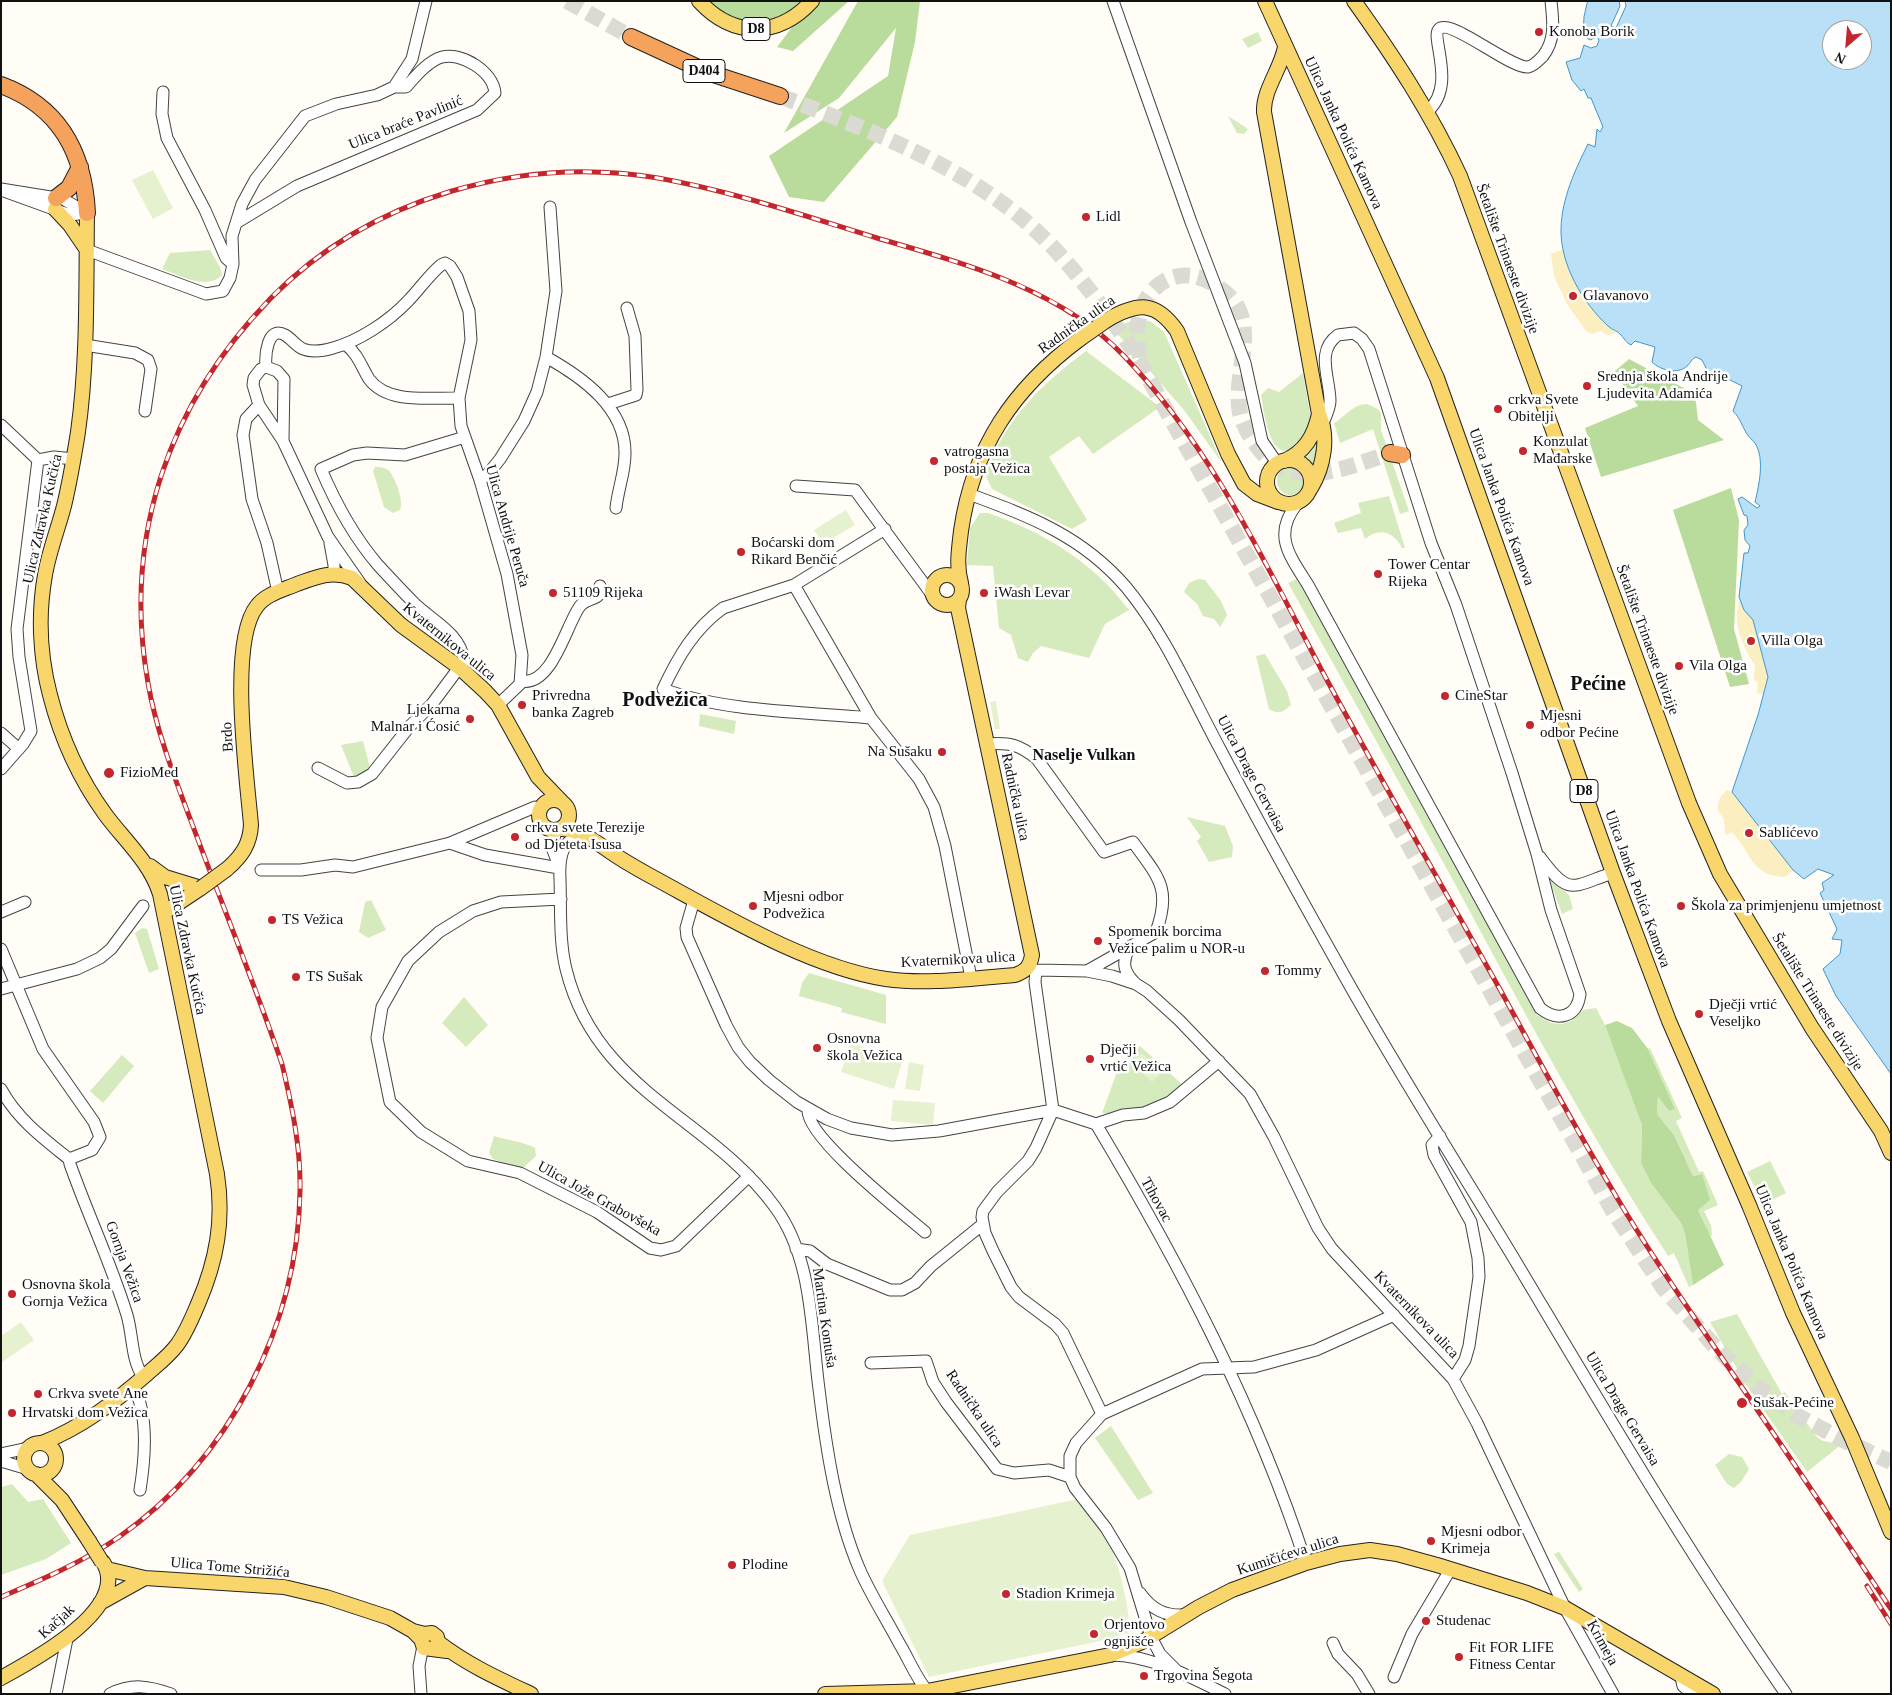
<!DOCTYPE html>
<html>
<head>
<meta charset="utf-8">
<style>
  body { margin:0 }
  #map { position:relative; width:1892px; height:1695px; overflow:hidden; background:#fffdf5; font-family:"Times New Roman",serif }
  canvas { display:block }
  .frame { position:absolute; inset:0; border:2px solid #111; pointer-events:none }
  .north { position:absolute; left:1822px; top:20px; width:50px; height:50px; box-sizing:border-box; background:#fff; border:1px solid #a0a0a0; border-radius:50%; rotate:207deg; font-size:14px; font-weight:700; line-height:20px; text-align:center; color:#111 }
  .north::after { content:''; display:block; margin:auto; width:18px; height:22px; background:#c4262e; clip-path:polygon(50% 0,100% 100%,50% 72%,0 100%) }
</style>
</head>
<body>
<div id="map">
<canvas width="1892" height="1695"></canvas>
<div class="frame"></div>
<div class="north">N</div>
</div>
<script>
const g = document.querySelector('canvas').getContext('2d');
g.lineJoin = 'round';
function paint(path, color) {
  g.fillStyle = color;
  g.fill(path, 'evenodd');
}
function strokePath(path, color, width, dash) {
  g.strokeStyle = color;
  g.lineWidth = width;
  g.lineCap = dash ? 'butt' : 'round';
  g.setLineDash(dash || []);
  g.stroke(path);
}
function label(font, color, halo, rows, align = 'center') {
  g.font = font + ' "Times New Roman",serif';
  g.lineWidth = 5;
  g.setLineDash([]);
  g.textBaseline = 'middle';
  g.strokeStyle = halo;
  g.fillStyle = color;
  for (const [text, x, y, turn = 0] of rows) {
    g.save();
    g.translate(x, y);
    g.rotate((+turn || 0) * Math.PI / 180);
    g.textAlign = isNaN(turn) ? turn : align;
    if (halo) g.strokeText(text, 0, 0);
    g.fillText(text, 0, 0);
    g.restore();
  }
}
const green = new Path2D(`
  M1258 32 1262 41 1248 48 1242 39Z
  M1228 116 1248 129 1244 134 1237 133Z
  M210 250 220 267 222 275C206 291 180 275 162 269L170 253Z
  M1135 320 1150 321 1164 332 1222 463 1184 410 1115 331 1125 323Z
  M1086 351 1160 407 1093 454 1079 436 1049 457 1087 520 1072 529 992 489 986 476C1002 421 1042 384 1086 351Z
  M1303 373 1312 425 1308 433 1293 450C1268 460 1264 410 1261 395L1268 388 1279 392Z
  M1367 404 1378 409 1381 413V430L1409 511 1400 514 1373 429 1340 443 1334 423C1346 416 1353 404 1367 404Z
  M1320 439 1317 470 1304 456Z
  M1277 481a14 14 0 1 1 28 0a14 14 0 1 1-28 0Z
  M375 467C380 467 386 467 390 472 396 480 404 501 400 510L393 513 384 507 373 471Z
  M1389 496 1405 548H1402C1394 532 1379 527 1365 539L1361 528 1338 533 1334 523 1361 513 1358 503Z
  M980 513H988C1044 532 1093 562 1129 610L1105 624 1089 658 1041 646 1033 653 1028 662 1018 658 1011 635 999 628 993 566 967 565 970 528Z
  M1298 578 1537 1015 1551 1023 1561 1024 1571 1021 1583 1010 1596 1008 1605 1025 1637 1108 1642 1125 1641 1163 1651 1183 1681 1223 1685 1234 1693 1285 1689 1287 1674 1253 1668 1256C1590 1135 1522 1009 1454 882 1399 782 1344 682 1288 583Z
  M1198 579 1205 580 1221 601 1227 615 1220 627 1214 619 1203 616 1197 604 1184 592 1189 583Z
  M1265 654 1287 691 1291 705C1283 712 1279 715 1269 709L1256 656Z
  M700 714 736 721 734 734 699 726Z
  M363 741 371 771 354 777 341 745Z
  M1187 817 1225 826 1233 846 1232 857 1209 862 1197 841 1201 837Z
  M1552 880 1569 895 1573 909 1562 914 1550 881Z
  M371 900 386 930 368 938 359 932 365 902Z
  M142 928 147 929 159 969 149 973 135 933Z
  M809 973 886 995V1024L841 1012 842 1008 799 996 802 983Z
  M464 997 488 1025 466 1047 442 1023Z
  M1140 1046 1185 1087C1160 1104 1133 1117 1102 1113L1117 1072Z
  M1650 1048 1682 1118 1676 1121 1699 1172 1703 1171 1718 1205 1704 1211 1711 1225 1712 1235 1710 1236 1698 1210 1701 1174 1693 1176 1674 1135 1657 1114 1658 1097 1669 1111 1675 1109 1648 1049Z
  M122 1055 134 1066 103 1103 90 1091Z
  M494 1136C506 1140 525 1142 535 1148L536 1156 522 1169 493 1159 489 1153Z
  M1770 1161 1786 1193 1763 1204 1747 1172Z
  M1737 1314 1782 1394 1785 1392 1816 1436 1823 1441 1842 1444 1807 1472 1749 1389 1710 1322Z
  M1111 1426 1153 1493 1138 1500 1095 1438Z
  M1729 1454 1742 1457 1749 1469 1741 1482 1734 1488 1727 1484 1715 1465Z
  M12 1484 28 1502 43 1499 71 1543 46 1559 1 1575V1487Z
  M1559 1552 1583 1589 1579 1592 1554 1554Z`);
const forest = new Path2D(`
  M706 1H803C793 18 763 24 745 22 733 20 720 11 709 7Z
  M812 1H849L793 51 777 47Z
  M858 1H920L915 42 897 117 824 202 789 197 769 156 888 76 896 28 839 98 784 133Z
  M1629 359 1695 394 1698 420 1724 440 1601 477 1585 428 1638 406 1614 372Z
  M1731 488 1739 520 1734 629 1749 684 1730 687 1673 510Z
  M1617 1021 1632 1028 1648 1049 1675 1109 1669 1111 1658 1097 1657 1114 1674 1135 1693 1176 1702 1174 1710 1200 1698 1210 1724 1265 1693 1285 1685 1234 1681 1223 1651 1183 1641 1163 1642 1125 1605 1025Z`);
const sand = new Path2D(`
  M1563 249 1568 267 1590 308 1616 333 1608 335 1600 331 1592 334 1586 331 1567 304 1554 276 1551 254Z
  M1740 600 1753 620 1768 677 1763 694 1757 693 1758 682 1754 680 1755 665C1743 648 1731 620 1740 600Z
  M1727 790 1732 792 1793 870 1785 877C1750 876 1752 853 1732 832L1725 835 1724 819 1718 811V804L1721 796Z`);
const pitch = new Path2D(`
  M153 170 173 208 153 219 132 180Z
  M846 510 855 525 823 544 814 530Z
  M996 701 1000 729H995L990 702Z
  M851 1043 903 1059 894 1089 841 1072Z
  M1142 1053 1161 1073 1152 1082 1132 1062Z
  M909 1062 924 1065 920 1091 905 1089Z
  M893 1100 935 1103 933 1125 891 1121Z
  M21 1322 34 1340 1 1363V1336Z
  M1078 1499C1090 1514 1102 1530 1111 1547 1117 1559 1134 1622 1128 1633L1100 1641 929 1677 882 1581 910 1535Z`);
const water = new Path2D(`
  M1588 1H1619L1620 6 1611 26 1616 28 1626 6 1625 1H1891V1074L1836 996 1823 969 1840 954 1842 940 1832 939 1837 929 1820 893 1824 890 1822 883 1834 875 1818 869 1804 879 1793 870 1732 792 1758 715 1768 677 1753 620 1744 610 1739 597 1744 553H1748L1750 546 1745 540 1744 530 1748 525 1747 516 1744 515 1738 499 1742 497 1757 508 1760 506 1755 502C1759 485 1765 459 1755 443 1753 440 1749 438 1747 434 1742 426 1740 418 1733 411L1742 386 1724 377 1710 376 1702 360 1696 357C1691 359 1691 363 1687 366 1678 375 1660 370 1652 362L1655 347 1635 341 1631 345C1625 342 1625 339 1621 335 1618 331 1612 330 1608 326 1582 302 1560 264 1561 228 1562 198 1575 170 1588 144L1595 147 1597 129 1600 132 1603 127 1591 98H1588L1584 89 1581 91 1572 80 1566 62 1580 58 1584 45 1591 48 1597 46 1599 40 1597 37 1590 40 1583 35 1584 17ZM1832 30H1862V60H1832Z`);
const highwayTunnel = new Path2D(`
  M567 1 631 37
  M780 96C864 128 947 159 1018 215 1063 251 1098 301 1131 347L1613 1211 1664 1289 1719 1351 1758 1387 1796 1415 1843 1440 1891 1462
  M1140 357C1124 295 1177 246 1229 296 1261 326 1230 381 1241 417 1245 429 1252 440 1260 450 1294 492 1349 467 1390 453`);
const minor = new Path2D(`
  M1113 1 1191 222 1245 363 1262 441 1277 463
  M163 92 162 114 167 138 205 210 226 258 233 264
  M1428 111C1457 85 1430 37 1439 29 1451 18 1509 68 1528 67 1534 66 1539 60 1543 56 1556 39 1553 21 1551 1
  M1 189 63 199 87 213 70 215 1 190
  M236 223 297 186 477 110 495 93C493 71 461 52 442 57 428 61 415 77 406 87H394
  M87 250 206 294 223 291 230 278 233 264 232 236 242 204 255 180 305 116 336 104 377 95 394 87 412 59 426 1
  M345 344C358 354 361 366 369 379 388 405 432 397 459 398
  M85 345 135 353 148 360 151 369 145 411
  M546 357C582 377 626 408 625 454 625 472 618 489 616 508
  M266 367C265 356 267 325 285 335 292 339 296 346 303 349 313 353 323 351 333 348 359 341 389 321 407 302 419 290 428 276 441 265L445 263 450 266 457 277 469 311 471 340 459 398 461 426 480 480 507 574 522 655 520 684 498 705
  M608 404 636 395 637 390 635 336 627 308
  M259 405 246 419 243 435 252 499 267 543 278 592
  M1 425 38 460
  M283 441 284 379 277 371 266 367 261 369 254 378 253 385 259 405 283 441 328 537 360 583
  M38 460 54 457 74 459
  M480 480 488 474 500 459 524 421 537 392 546 357 556 291 550 207
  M796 486 855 490 933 596
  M969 494C1031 517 1082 536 1126 587 1165 634 1190 693 1219 747 1258 821 1299 895 1340 968 1396 1069 1459 1167 1519 1267 1605 1411 1690 1556 1786 1694
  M1297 504C1272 535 1290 556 1308 585L1540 1008C1557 1022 1577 1018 1580 994L1551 910 1537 854 1512 773 1456 605 1431 543 1369 349 1362 339 1354 333 1338 335C1315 351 1330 378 1330 401 1330 408 1326 416 1323 423
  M330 543 334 565V574
  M794 585 871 718 919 779 934 807 945 846 971 978
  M521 681C552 687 566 625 580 606 588 596 602 602 600 586
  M871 718C806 712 723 712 663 689 678 657 694 629 723 608L794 585 885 529
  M1 733 19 749
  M987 744C1010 742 1020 745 1037 759L1104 852 1133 842C1158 877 1172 888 1156 932L1087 971
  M318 768 347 783 358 782 372 774 409 727 432 704 464 661C461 634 433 621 415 604 403 592 390 578 378 565 354 537 335 502 321 469L353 455 367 453 405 455 465 437
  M1 769 23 744 31 731 19 657 17 629 38 460
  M557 830 551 845 559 866
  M586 836C561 836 559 859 560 879 561 908 559 941 566 969 596 1092 709 1116 775 1207 813 1259 811 1329 819 1389 826 1447 836 1514 859 1568 870 1594 886 1618 899 1643 909 1659 917 1681 930 1694
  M450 843 485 855 559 868
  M1540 857C1570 898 1572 886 1613 873
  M261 870H301L335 865 353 867 450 843 535 807
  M561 899 501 902 473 911 439 932 408 961 382 1007 377 1038 390 1102 421 1132 468 1161 520 1173 597 1212 650 1248 661 1250 676 1246 749 1176
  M694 900 686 928 687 937 726 1025 738 1047 750 1062 769 1080 797 1102 827 1119 851 1128 892 1135 939 1131 1053 1110 1096 1124C1179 1263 1256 1409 1306 1563
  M1 912 25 902
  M1 949 43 1049 94 1122 100 1137 92 1150 69 1159 70 1164C88 1215 111 1263 127 1315 133 1335 131 1359 143 1377
  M1128 950C1122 964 1124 972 1135 983
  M1028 968 1036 970 1087 971 1112 976 1136 984 1147 991 1179 1020 1250 1094 1274 1137 1318 1228 1332 1249 1453 1379 1477 1423 1565 1608 1613 1694
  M1036 970 1035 982 1053 1110 1036 1148 1028 1161 997 1192 983 1211 982 1217 985 1233 993 1251 1011 1287 1019 1297 1055 1324 1063 1333 1102 1414
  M1 989 77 969 100 958 111 949 143 906
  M1 1089C17 1119 44 1139 69 1159
  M808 1109C804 1136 903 1213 925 1232
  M1096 1124 1123 1115 1144 1113 1170 1102 1219 1061
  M1440 1136 1432 1145 1434 1155 1471 1222 1478 1258 1479 1277 1469 1346 1465 1360 1453 1379
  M796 1249 810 1251 827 1264 890 1290H902L915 1283 931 1266 983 1224
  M871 1363 926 1361 933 1382 946 1402 997 1469 1014 1473 1049 1470 1070 1477
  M133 1386C149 1414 145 1459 140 1490
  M1 1454 28 1448
  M1 1461 28 1469
  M1140 1593C1152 1610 1165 1616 1185 1615
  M1333 1643 1338 1654 1357 1674 1369 1694
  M1111 1655C1150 1655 1191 1677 1225 1694
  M1176 1670 1160 1654 1151 1637 1130 1568 1106 1528 1075 1488 1070 1477V1456L1076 1443 1102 1414 1202 1369 1254 1367 1316 1350 1394 1315
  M1394 1677 1412 1634 1450 1570
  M1681 1677 1683 1686 1692 1694
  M56 1694 67 1639
  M110 1694C132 1683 149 1686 171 1694
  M421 1694 419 1666 423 1646`);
const major = new Path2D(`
  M699 1C733 38 778 38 812 1
  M1265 1 1437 378 1613 873 1669 1021 1749 1205 1793 1313 1852 1438 1891 1532
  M1354 1C1394 57 1431 113 1460 176L1689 803 1720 874 1812 1028 1881 1131 1891 1153
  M1285 47C1281 69 1263 90 1264 112L1319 414C1329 437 1324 466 1311 488
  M55 209 70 225 87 250
  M1107 320C1138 302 1156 301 1177 331L1228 454 1244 484 1257 494 1278 502
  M1267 482a22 22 0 1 1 44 0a22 22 0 1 1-44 0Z
  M1284 461C1305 452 1314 436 1319 414
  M932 590a15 15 0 1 1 30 0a15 15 0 1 1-30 0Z
  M961 583C956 565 959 549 961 531 973 447 1014 388 1080 339
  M539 815a15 15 0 1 1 30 0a15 15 0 1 1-30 0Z
  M562 829C583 830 598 844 615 855 629 864 643 872 658 880 724 916 812 968 886 979 928 985 973 978 1015 975 1026 971 1030 967 1032 955L958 608 959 600
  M150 866 165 877 201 888
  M227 869C242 856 250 844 251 825 247 777 228 642 257 606 266 594 283 590 297 584 316 577 332 570 352 578L401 625 460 668 485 691 498 705 538 777 563 803
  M165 912 201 888
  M42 1443C82 1427 115 1402 147 1374 157 1365 169 1356 177 1345 186 1333 192 1318 198 1304 217 1260 224 1220 217 1174L160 894C150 862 124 840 105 814 79 778 61 738 50 695 40 657 38 614 45 575 49 551 58 529 64 506 70 481 74 457 78 432 88 360 86 286 87 213
  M24 1459a16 16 0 1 1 32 0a16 16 0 1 1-32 0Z
  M36 1474 62 1500 89 1541
  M107 1569 145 1578 284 1587 326 1597 390 1618 413 1631 425 1634 432 1633 437 1637 438 1642C466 1664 499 1679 531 1694
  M100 1603 145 1578
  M413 1631 421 1639 424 1648 447 1651
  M1 1678C32 1661 132 1608 103 1562
  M825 1694 927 1691 1110 1655 1142 1642 1199 1607 1232 1590 1306 1563 1340 1554 1370 1550 1397 1554 1437 1565 1527 1593 1565 1608 1713 1694`);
const highway = new Path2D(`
  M631 37 707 72 780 96
  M1 85C60 107 84 153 87 213
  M56 198 69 188 80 167
  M1390 453 1402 455`);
const rail = new Path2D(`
  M1867 1586 1891 1624
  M1 1597C41 1580 83 1562 119 1537 230 1459 298 1325 300 1191 301 1148 292 1106 282 1064 254 982 221 902 191 821 174 776 156 730 148 683 122 536 169 403 271 298 370 197 521 155 658 178 732 191 805 216 877 238 962 263 1059 288 1123 355 1214 449 1267 568 1328 682 1385 787 1444 889 1502 993 1538 1059 1574 1126 1613 1191 1651 1256 1695 1318 1737 1380 1789 1456 1840 1532 1891 1609`);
const majorBridge = new Path2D(`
  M1080 339 1107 320
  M201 888 227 869
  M89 1541 102 1562`);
const markers = [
  [1539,32,5,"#c4262e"],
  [1086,217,5,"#c4262e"],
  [1573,296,5,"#c4262e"],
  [1587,386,5,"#c4262e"],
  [1498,409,5,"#c4262e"],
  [1523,451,5,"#c4262e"],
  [934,461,5,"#c4262e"],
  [741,552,5,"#c4262e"],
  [1378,574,5,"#c4262e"],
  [553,593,5,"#c4262e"],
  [984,593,5,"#c4262e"],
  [1751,641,5,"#c4262e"],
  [1679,666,5,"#c4262e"],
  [1445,696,5,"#c4262e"],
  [522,705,5,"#c4262e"],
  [470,719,5,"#c4262e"],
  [1530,725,5,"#c4262e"],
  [942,752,5,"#c4262e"],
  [109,773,6,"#c4262e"],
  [1749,833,5,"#c4262e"],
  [515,837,5,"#c4262e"],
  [753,906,5,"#c4262e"],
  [1681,906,5,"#c4262e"],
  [272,920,5,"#c4262e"],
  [1098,941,5,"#c4262e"],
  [1265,971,5,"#c4262e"],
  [296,977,5,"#c4262e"],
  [1699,1014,5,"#c4262e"],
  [817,1048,5,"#c4262e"],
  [1090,1059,5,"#c4262e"],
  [12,1294,5,"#c4262e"],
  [38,1394,5,"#c4262e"],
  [1742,1403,6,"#c4262e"],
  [12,1413,5,"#c4262e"],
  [1431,1541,5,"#c4262e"],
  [732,1565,5,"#c4262e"],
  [1006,1594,5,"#c4262e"],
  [1426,1621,5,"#c4262e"],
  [1094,1634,5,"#c4262e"],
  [1459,1657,5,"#c4262e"],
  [1144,1676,5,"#c4262e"]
];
const shields = [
  [756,29,28],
  [704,71,42],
  [1584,791,28]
];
const shieldNames = [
  ["D8",756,29],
  ["D404",704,71],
  ["D8",1584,791]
];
const poiNames = [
  ["Konoba Borik",1549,32],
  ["Lidl",1096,217],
  ["Glavanovo",1583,296],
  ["Srednja škola Andrije",1597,377],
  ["Ljudevita Adamića",1597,394],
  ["crkva Svete",1508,400],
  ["Obitelji",1508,417],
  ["Konzulat",1533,442],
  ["Mađarske",1533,459],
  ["vatrogasna",944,452],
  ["postaja Vežica",944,469],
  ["Boćarski dom",751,543],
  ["Rikard Benčić",751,560],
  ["Tower Centar",1388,565],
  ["Rijeka",1388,582],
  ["51109 Rijeka",563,593],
  ["iWash Levar",994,593],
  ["Villa Olga",1761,641],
  ["Vila Olga",1689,666],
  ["Privredna",532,696],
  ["banka Zagreb",532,713],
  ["CineStar",1455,696],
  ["Ljekarna",460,710,"right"],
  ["Malnar i Ćosić",460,727,"right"],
  ["Mjesni",1540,716],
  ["odbor Pećine",1540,733],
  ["Na Sušaku",932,752,"right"],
  ["FizioMed",120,773],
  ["crkva svete Terezije",525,828],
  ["od Djeteta Isusa",525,845],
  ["Sablićevo",1759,833],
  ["Mjesni odbor",763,897],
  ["Podvežica",763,914],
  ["Škola za primjenjenu umjetnost",1691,906],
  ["TS Vežica",282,920],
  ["Spomenik borcima",1108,932],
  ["Vežice palim u NOR-u",1108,949],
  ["Tommy",1275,971],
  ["TS Sušak",306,977],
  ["Dječji vrtić",1709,1005],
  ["Veseljko",1709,1022],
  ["Osnovna",827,1039],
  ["škola Vežica",827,1056],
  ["Dječji",1100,1050],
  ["vrtić Vežica",1100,1067],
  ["Osnovna škola",22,1285],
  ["Gornja Vežica",22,1302],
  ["Crkva svete Ane",48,1394],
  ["Sušak-Pećine",1753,1403],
  ["Hrvatski dom Vežica",22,1413],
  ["Mjesni odbor",1441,1532],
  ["Krimeja",1441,1549],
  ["Plodine",742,1565],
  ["Stadion Krimeja",1016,1594],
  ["Studenac",1436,1621],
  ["Orjentovo",1104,1625],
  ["ognjišće",1104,1642],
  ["Fit FOR LIFE",1469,1648],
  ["Fitness Centar",1469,1665],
  ["Trgovina Šegota",1154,1676]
];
const streetNames = [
  ["Ulica braće Pavlinić",406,123,-22],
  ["Ulica Janka Polića Kamova",1343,133,65],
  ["Šetalište Trinaeste divizije",1507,259,70],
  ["Radnička ulica",1077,325,-35],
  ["Ulica Janka Polića Kamova",1501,507,70],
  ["Ulica Zdravka Kučića",43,519,-77],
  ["Ulica Andrije Peruča",507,526,74],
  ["Šetalište Trinaeste divizije",1647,640,70],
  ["Kvaternikova ulica",449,642,39],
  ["Brdo",228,737,-93],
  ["Ulica Drage Gervaisa",1251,774,62],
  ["Radnička ulica",1015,797,78],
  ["Ulica Janka Polića Kamova",1637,889,70],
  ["Ulica Zdravka Kučića",187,950,78],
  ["Kvaternikova ulica",958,960,-3],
  ["Šetalište Trinaeste divizije",1817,1002,58],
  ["Ulica Jože Grabovšeka",599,1199,29],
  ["Tihovac",1156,1200,61],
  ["Gornja Vežica",124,1262,70],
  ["Ulica Janka Polića Kamova",1791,1262,67],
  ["Kvaternikova ulica",1416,1315,46],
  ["Martina Kontuša",824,1318,82],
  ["Radnička ulica",974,1409,56],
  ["Ulica Drage Gervaisa",1622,1409,59],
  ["Kumičićeva ulica",1288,1555,-18],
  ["Ulica Tome Strižića",230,1568,5],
  ["Kačjak",57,1622,-42],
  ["Krimeja",1602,1643,61]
];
const neighbourhoodNames = [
  ["Naselje Vulkan",1084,756]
];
const districtNames = [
  ["Pećine",1598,685],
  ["Podvežica",665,701]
];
paint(green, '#d5ebbd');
paint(forest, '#b9dc9c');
paint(sand, '#fbeec1');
paint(pitch, '#e6f2cf');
paint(water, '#b9e0f7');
strokePath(water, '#3f96cf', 1);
strokePath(highwayTunnel, '#dbdad3', 16, [16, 8]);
strokePath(minor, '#444', 13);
strokePath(major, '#222', 16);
strokePath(highway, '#222', 18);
strokePath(minor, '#fff', 11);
strokePath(major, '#f9d66b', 14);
strokePath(highway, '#f5a25d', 16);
strokePath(rail, '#c4262e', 5);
strokePath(rail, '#fff', 3, [9]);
strokePath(majorBridge, '#222', 16, []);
strokePath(majorBridge, '#f9d66b', 14);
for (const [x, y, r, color] of markers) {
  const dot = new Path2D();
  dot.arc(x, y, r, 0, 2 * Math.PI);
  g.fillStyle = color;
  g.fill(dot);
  strokePath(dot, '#fff', 2);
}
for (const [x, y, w] of shields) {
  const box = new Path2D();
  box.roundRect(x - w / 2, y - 11.5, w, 23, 4);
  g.fillStyle = '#fff';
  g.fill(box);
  strokePath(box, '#111', 1);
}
label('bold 14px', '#111', null, shieldNames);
label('15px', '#111', '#fff', poiNames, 'left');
label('15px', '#111', '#fff', streetNames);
label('bold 16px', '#111', '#fff', neighbourhoodNames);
label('bold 20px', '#111', '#fff', districtNames);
</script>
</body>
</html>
